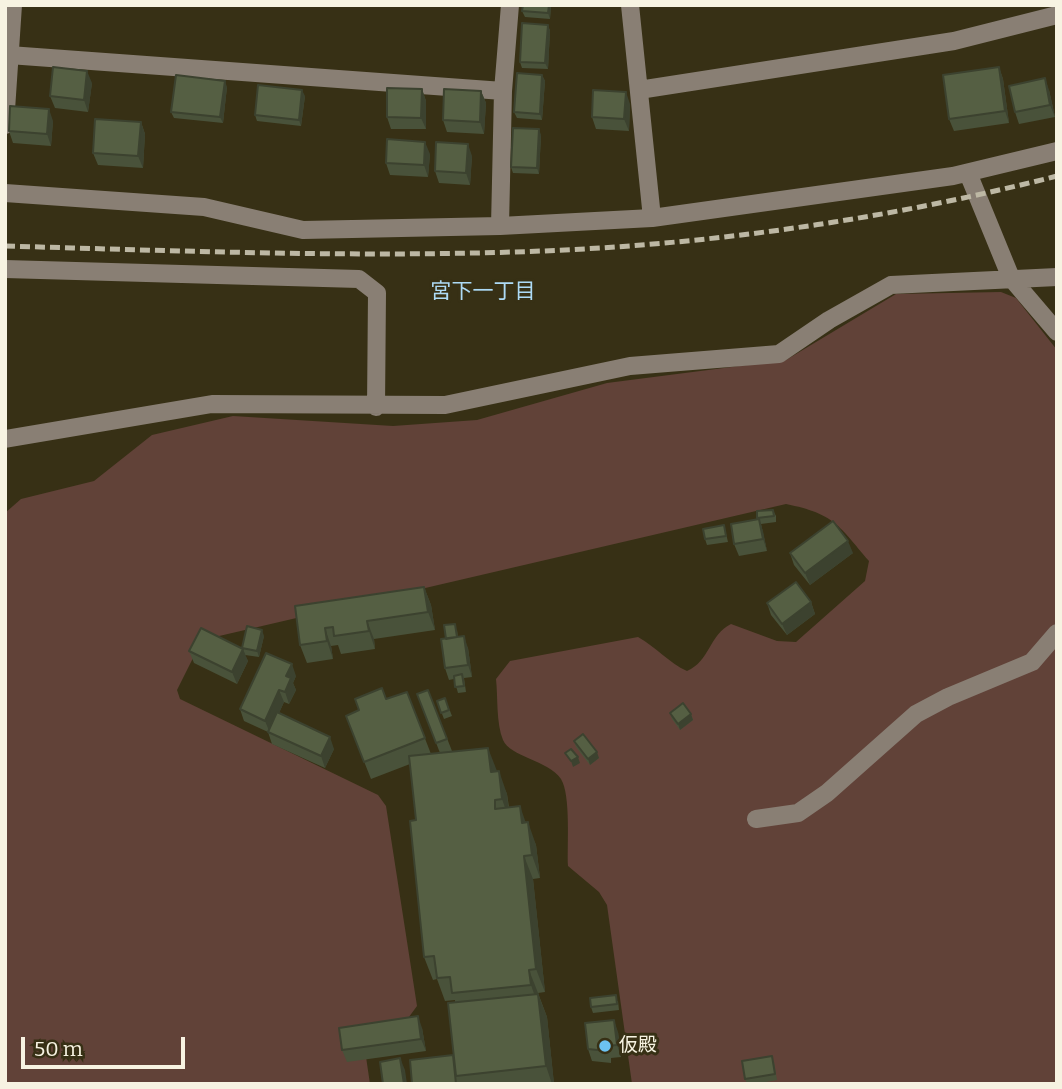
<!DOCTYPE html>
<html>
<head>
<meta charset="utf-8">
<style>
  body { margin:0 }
  #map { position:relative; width:1062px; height:1089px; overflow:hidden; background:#373015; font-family:Bitter,serif }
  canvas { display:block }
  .frame { position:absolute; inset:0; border:7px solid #f7f3e2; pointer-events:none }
  .scale { position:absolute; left:21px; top:1037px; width:164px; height:32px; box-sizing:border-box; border:4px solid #f7f3e2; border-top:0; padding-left:9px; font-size:21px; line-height:24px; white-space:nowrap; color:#f7f3e2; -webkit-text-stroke:5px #373015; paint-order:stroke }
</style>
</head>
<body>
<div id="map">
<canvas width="1062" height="1089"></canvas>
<div class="frame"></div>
<div class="scale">50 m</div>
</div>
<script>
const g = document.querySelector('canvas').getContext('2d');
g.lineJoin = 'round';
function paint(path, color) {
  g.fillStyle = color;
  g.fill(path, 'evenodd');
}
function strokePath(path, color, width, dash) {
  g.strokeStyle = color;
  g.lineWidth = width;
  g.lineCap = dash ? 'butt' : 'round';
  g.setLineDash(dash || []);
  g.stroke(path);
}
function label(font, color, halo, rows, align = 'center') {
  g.font = font + ' Bitter,"Noto Sans JP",serif';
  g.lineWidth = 6;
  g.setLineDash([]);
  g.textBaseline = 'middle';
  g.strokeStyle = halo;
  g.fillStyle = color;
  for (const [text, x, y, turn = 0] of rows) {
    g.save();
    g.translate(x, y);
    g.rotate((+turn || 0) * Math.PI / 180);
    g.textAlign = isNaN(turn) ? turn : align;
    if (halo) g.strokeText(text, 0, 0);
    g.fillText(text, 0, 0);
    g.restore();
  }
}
const green = new Path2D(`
  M1001 292 1016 298 1057 350V1084H632L607 905 599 892 568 866C567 846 571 795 561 779 548 760 510 757 503 740 496 723 498 697 496 679L510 661 638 637C656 647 669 663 687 671 710 661 709 635 731 624L777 641 796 642 865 581 869 561C838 525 835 514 786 504L202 640 177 690 180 699 378 795 386 806 417 1006 406 1021 365 1050 370 1084H5V513L21 499 94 481 152 435 233 416 393 426 477 420 607 383 786 360 896 294Z`);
const minor = new Path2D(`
  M630 5 652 218
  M9 55 503 91
  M639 90 954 41 1057 15
  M5 125 13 5
  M968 173 1011 278 1057 332
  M5 193 204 207 303 230 500 226 652 218 953 176 1057 151
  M500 226 503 91 510 5
  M5 269 359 279 377 293 376 407
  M5 439 212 404 445 405 630 366 779 354 829 320 891 285 1057 277
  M756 819 798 813 827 793 916 714 948 697 1032 662 1057 633`);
const rail = new Path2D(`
  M5 246C184 251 363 258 542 251 715 244 889 219 1057 176`);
const wall = new Path2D(`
  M523 5H551L550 19 525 17 522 11Z
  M548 25 550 31 548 69 522 68 520 62Z
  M999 67 1003 79 1009 123 954 131 949 119Z
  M542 75 545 81 542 120 517 118 514 112Z
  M92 83 88 112 55 108 50 96Z
  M227 87 223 123 174 118 171 112Z
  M422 89 426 101V129H391L387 117Z
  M1049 90 1055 117 1019 124 1015 112Z
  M481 91 486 103 484 134 447 132 443 120Z
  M305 96 301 126 257 121 255 115Z
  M630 104 629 131 596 129 592 117Z
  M53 121 51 146 13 143 9 131Z
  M141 122 145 134 143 168 98 165 93 153Z
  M541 135 539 174 513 173 511 167Z
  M430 154 428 177 390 175 386 163Z
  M472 156 470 185 439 183 435 171Z
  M773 510 776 516V522L761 524 767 551 739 556 734 544 758 519Z
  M724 525 728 542 707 545 705 539Z
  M790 553H853L810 585 794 565Z
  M424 587 431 605 435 630 374 639 375 649 341 654 338 645 331 646 333 659 307 663 300 645 295 606Z
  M811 602 815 614 787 635 771 615 767 603Z
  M457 630 458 637 468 648 472 677 464 678 466 692 458 693 454 679 449 680 445 668 446 639Z
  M264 636 259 657 245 655 248 661 237 684 194 663 189 651 242 648Z
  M296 676 293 683 296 690 289 704 284 702 279 713 334 749 325 768 272 744 268 732 244 721 240 709Z
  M428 690 452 751 449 752 497 772 507 794 509 807 526 822 536 845 540 878 533 879 545 992 538 993 547 1017 554 1084H412L453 1055 455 1002V1000L445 1001 437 979 433 980 424 957 416 820 410 764 371 779 346 716 407 692 431 754 440 753 417 694Z
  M445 698 452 716 444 719 437 701Z
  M670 713 691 714 693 720 680 730 672 719Z
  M574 741 599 758 590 765 576 747Z
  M618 1001 619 1010 593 1013 591 1007Z
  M422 1028 426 1051 347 1062 342 1050Z
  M618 1032 621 1057 611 1058V1063L592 1061 588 1049Z
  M774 1062 777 1080 755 1084H747L745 1079Z`);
const shadedWall = new Path2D(`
  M549 5H551L550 19 548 13Z
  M548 25 550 31 548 69 545 63Z
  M999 67 1003 79 1009 123 1005 111Z
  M87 71 92 83 88 112 84 100Z
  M542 75 545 81 542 120 540 114Z
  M1045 78 1049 90 1055 117 1050 105Z
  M225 81 227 87 223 123 220 117Z
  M422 89 426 101V129L421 118Z
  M302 90 305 96 301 126 299 120Z
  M481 91 486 103 484 134 480 122Z
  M626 92 630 104 629 131 624 119Z
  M49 109 53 121 51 146 47 134Z
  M141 122 145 134 143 168 138 156Z
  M539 129 541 135 539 174 537 168Z
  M425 142 430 154 428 177 424 165Z
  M468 144 472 156 470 185 466 173Z
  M759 519 763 531 767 551 763 539Z
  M848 541 853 553 810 585 805 573Z
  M424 587 431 605 435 630 428 612Z
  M811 602 815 614 787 635 782 624Z
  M367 621 374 639 375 649 369 631Z
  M325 628 331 646 333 659 327 641Z
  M262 630 264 636 259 657 257 651Z
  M464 636 468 648 472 677 468 665Z
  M243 649 248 661 237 684 232 672Z
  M292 664 296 676 293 683 296 690 289 704 285 692 286 676Z
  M279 690 284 702 270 733 265 721Z
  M691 714 693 720 680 730 678 724Z
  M330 737 334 749 325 768 321 756Z
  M488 748 497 771 499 795 491 772Z
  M597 752 599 758 590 765 588 759Z
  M578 757 580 763 573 767 571 761Z
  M499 771 507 794 510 822 502 799Z
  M520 806 528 829 522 823Z
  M528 822 536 845 540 878 532 855Z
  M524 856 533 879 545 992 536 969Z
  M529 970 538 993 539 1008 531 985Z
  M538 994 547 1017 554 1084H552L546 1066Z
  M418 1016 422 1028 426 1051 421 1039Z
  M614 1020 618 1032 621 1057 617 1045Z
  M400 1058 405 1070 407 1084H404Z`);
const building = new Path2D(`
  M523 5H549L548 13 522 11Z
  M522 23 548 25 545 63 520 62Z
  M53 67 87 71 84 100 50 96Z
  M999 67 1005 111 949 119 943 75Z
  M517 73 542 75 540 114 514 112Z
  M176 75 225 81 220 117 171 112Z
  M1045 78 1050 105 1015 112 1009 86Z
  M258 85 302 90 299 120 255 115Z
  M387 88 422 89 421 118 387 117Z
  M444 89 481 91 480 122 443 120Z
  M593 90 626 92 624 119 592 117Z
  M10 106 49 109 47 134 9 131Z
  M95 119 141 122 138 156 93 153Z
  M513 128 539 129 537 168 511 167Z
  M387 139 425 142 424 165 386 163Z
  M436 142 468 144 466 173 435 171Z
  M773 510 774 516 757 518V511Z
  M759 519 763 539 734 544 731 524Z
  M833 521 848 541 805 573 790 553Z
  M724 525 726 536 705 539 703 529Z
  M796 582 811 602 782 624 767 603Z
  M424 587 428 612 367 621 369 631 334 636 333 627 325 628 327 641 300 645 295 606Z
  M455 624 457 637 446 639 444 625Z
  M247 626 262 630 257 651 242 648Z
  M201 628 243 649 232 672 189 651Z
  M464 636 468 665 445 668 441 639Z
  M266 653 292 664 286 676 291 678 285 692 279 690 265 721 240 709Z
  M462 674 464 686 455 687 454 676Z
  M382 688 386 699 407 692 425 738 364 762 346 716 359 710 355 699Z
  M428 690 447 739 436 743 417 694Z
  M445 698 449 710 441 713 437 701Z
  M683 703 691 714 678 724 670 713Z
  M277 712 330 737 321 756 268 732Z
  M583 734 597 752 588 759 574 741Z
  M488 748 491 772 499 771 502 799 495 800V809L520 806 522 823 528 822 532 855 524 856 536 969 529 970 531 985 452 993 450 977 437 978 434 956 424 957 410 821 416 820 409 756Z
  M571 749 578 757 571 761 565 753Z
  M538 994 546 1066 456 1076 448 1003Z
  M616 995 617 1004 591 1007 590 998Z
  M418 1016 421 1039 342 1050 339 1028Z
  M614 1020 617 1045 606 1046 607 1051 588 1049 585 1023Z
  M453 1055 456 1084H412L410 1060Z
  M772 1056 775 1074 745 1079 742 1061Z
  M400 1058 404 1084H383L380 1062Z`);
const markers = [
  [605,1046,7,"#6cc3f2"]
];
const poiNames = [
  ["仮殿",619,1046]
];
const neighbourhoodNames = [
  ["宮下一丁目",483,292]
];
paint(green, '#614238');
strokePath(minor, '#897f74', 18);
strokePath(rail, '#bdb8a4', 5, [10, 5]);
paint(wall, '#49523a');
paint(shadedWall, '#3c422f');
paint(building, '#555f43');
strokePath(building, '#3c422f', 2);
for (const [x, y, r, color] of markers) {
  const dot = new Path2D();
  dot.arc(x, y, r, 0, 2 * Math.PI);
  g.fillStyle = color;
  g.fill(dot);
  strokePath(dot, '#373015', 2.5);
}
label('19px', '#f7f3e2', '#373015', poiNames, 'left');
label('21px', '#addaf5', '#373015', neighbourhoodNames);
</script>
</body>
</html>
